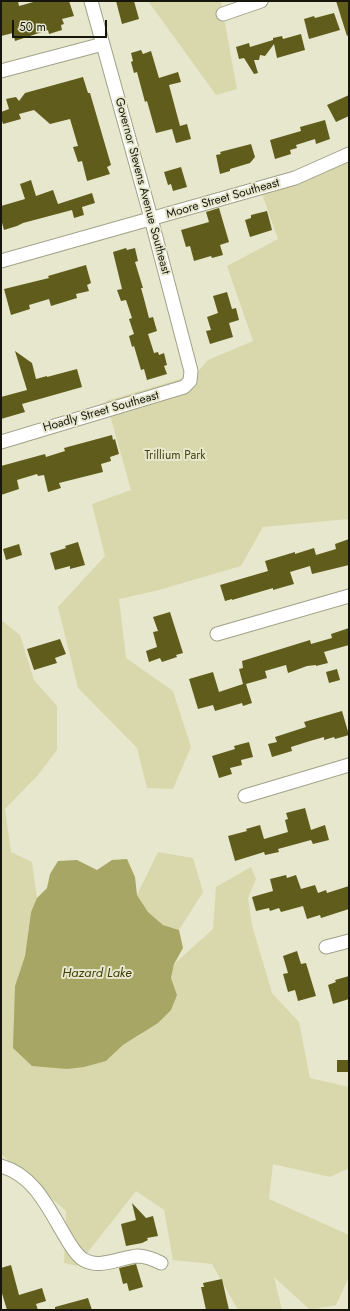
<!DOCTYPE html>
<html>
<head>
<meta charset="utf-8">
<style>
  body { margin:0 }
  #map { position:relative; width:350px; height:1311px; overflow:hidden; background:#e7e7cd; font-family:Jost,sans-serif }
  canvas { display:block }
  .frame { position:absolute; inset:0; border:2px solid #16160d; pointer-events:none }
  .scale { position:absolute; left:12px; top:20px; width:95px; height:18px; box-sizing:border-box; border:2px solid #16160d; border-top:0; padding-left:5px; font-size:12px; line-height:14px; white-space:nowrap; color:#16160d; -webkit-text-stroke:3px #e7e7cd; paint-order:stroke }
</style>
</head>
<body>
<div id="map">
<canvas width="350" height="1311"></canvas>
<div class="frame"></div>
<div class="scale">50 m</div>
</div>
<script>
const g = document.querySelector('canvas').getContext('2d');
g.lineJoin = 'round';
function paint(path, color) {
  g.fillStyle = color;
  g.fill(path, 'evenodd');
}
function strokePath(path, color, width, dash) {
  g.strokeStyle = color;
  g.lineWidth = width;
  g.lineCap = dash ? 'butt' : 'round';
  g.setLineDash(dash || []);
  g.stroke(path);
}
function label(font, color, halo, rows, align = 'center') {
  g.font = font + ' Jost,sans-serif';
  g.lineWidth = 4;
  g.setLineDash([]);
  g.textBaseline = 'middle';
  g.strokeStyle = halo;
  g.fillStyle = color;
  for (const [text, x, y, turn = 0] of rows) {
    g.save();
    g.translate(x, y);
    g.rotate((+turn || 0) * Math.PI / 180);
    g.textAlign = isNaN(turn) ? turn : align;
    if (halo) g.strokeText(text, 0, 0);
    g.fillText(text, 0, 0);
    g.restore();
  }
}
const green = new Path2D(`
  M148 1H221L237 89 216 95Z
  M349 154V519L263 527 241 566 159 590 119 599 126 658 173 691 191 747 173 789 147 788 137 748 78 688 58 607 105 556 92 504 131 490 106 401 187 377 189 382 208 360 253 341 227 266 278 239 260 188Z
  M1 620 20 635 34 680 57 706V750L38 775 5 809 11 852 32 862 37 898 31 912 25 956 15 986 53 1067 67 1069 106 1061 123 1045 140 1035 177 996 171 978 174 964 213 929 216 887 251 867 256 879 248 898 252 925 272 993 299 1022 310 1078 349 1087V1168L330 1177 273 1164 269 1199 349 1235V1277L336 1305 310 1310 274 1277 282 1310H238L212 1264 173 1260 164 1210 136 1191 77 1266 64 1263 66 1211 1 1154Z
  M158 852 193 858 203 892 179 930 163 925 148 912 137 895Z`);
const water = new Path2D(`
  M127 859 135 877 137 895 148 912 163 925 179 930 183 948 174 964 171 978 177 995 171 1010 158 1023 123 1045 106 1061 84 1067 67 1069 32 1066 13 1048 15 986 25 956 31 912 37 898 47 888 50 874 58 861 77 860 97 870 112 860Z`);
const building = new Path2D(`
  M1 1H18L19 6 37 1H69L74 16 62 19 64 24 61 25 62 30 49 34 48 30 15 41 13 33 1 36Z
  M116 1H134L139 19 122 24Z
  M336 1H349V35L347 36Z
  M334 13 340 30 309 39 304 19 314 16 315 18Z
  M301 34 305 50 277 58 274 44 265 56 260 55 259 60H254L258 73 254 74 244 58 239 59 236 47 249 43 250 47 273 40V38L282 36 283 39Z
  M141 50 143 54 151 51 159 78 178 72 181 82 169 85 180 126 187 124 191 139 176 143 172 129 156 133 147 101 145 102 137 72 134 73 131 62 133 61 131 53Z
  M83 77 88 93H90L111 165 107 167 110 174 87 181 82 161 78 162 73 147 78 146 70 119 50 124 34 110 19 114 21 119 3 124 1 118V112L9 109 6 99 16 97 19 101 25 93Z
  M349 95V116L336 122 327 105Z
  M325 120 330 139 316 144 315 139 296 145 297 148 290 150 291 154 275 159 270 140 301 131 300 127Z
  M251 144 255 157 250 163 230 169V171L220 174 216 155 221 154 220 152Z
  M181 167 187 187 173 191 171 184 168 185 164 172Z
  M31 180 36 196 53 190 58 204 92 193 95 203 82 207 84 215 74 218 72 210 23 223 17 226 4 230 1 219V206L25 199 20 184Z
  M219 208 229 242 220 245 223 255 212 258 211 256 194 261 190 246 186 247 181 230 209 222 206 212Z
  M267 211 272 230 250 237 245 220 251 218V215Z
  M126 248 127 250 135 248 138 261 135 262 143 288H141L143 295 149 318 153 317 157 331 148 334 154 353 158 352 159 355 164 353 167 365 164 366 167 374 147 380 144 369 141 370 134 346 132 347 129 336 134 334 129 319 132 318 126 300 121 301 117 290 122 289 113 252Z
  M86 265 91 283 87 285 89 291 76 294 77 298 51 306 49 299 29 305 30 309 11 315 4 289 49 278 48 276Z
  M227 292 232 309 236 308 239 320 229 323 233 337 210 344 206 331 211 330 207 317 218 313 213 296Z
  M15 351 32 363 36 379 47 376V377L77 369 82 387 22 404 25 412 1 419V397L27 390Z
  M112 435 113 440 115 439 119 454 110 457 111 461 101 464 103 472 59 483 61 488 48 492 44 475 38 476 37 474 17 480 19 489 1 495V466L45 454 46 457 65 451 64 448Z
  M349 539V565L312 574 310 566 290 572 294 584 273 590V588L232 600V599L225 601 220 585 268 571 265 561 295 552V554L314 548 316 555 336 549 335 544Z
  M78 542 85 565 70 569V566L55 570 50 553 66 548 65 546Z
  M19 544 22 555 6 560 3 549Z
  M170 612 183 653 176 655 177 657 162 662 160 658 149 662 146 651 157 647 153 632 158 631 153 617Z
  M349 628V645L324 652 328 663 316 666V665L307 666 288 673 286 665 265 671 267 678 246 684 252 703 243 706 242 703 215 711 213 705 198 709 189 679 213 672 219 692 243 684 239 669 243 668 242 661 310 640 311 644 332 638 331 634Z
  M60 639 66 654 55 658 57 663 34 670 27 649Z
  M337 669 340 680 329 683 326 672Z
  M342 711 349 735 335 739 334 737 324 740V737L310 741 291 747 292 751 272 757 268 744 277 742 275 737 306 727 304 722Z
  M249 742 253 757 241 760 242 765 230 768 232 774 219 778 212 756 235 749 234 746Z
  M305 808 311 830 325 825 329 840 313 844 311 840 278 849 279 852 265 855 264 852 235 861 228 836 247 831 246 829 260 825 264 839 288 832 285 820 288 819 286 813Z
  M286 875 287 878 296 875 301 889 315 885 318 893 326 890 327 893 349 886V909L321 918 320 915 307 919 303 906 281 912 279 908 270 911 269 908 256 911 252 897 273 891 270 879Z
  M297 951 301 964 306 963 316 996 298 1001 295 990 288 992 283 974 288 973 283 956Z
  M349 976V999L333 1004 328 985 336 982 335 980Z
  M337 1060H349V1072H337Z
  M132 1203 146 1218 153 1216 158 1236 147 1238 148 1240 142 1243 126 1246 121 1224 136 1220Z
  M136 1264 143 1287 129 1291 127 1283 123 1284 119 1268Z
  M11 1265 19 1295 42 1288 46 1301 36 1304 38 1310H7L1 1290V1268Z
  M222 1279 229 1310H206L201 1287H204L203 1283Z
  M88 1298 92 1310H55V1307Z`);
const minor = new Path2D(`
  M223 14 261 1
  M1 71 103 44
  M1 261 295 178 349 154
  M1 442 184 387 190 381 191 371 148 207 91 1
  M217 634 349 596
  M245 796 349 765
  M326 947 349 941
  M1 1166C35 1176 48 1208 65 1236 69 1243 75 1253 81 1258 98 1271 120 1257 138 1256 146 1256 153 1259 161 1263`);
const streetNames = [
  ["Governor Stevens Avenue Southeast",142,186,75],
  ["Moore Street Southeast",223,199,-16],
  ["Hoadly Street Southeast",101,412,-16]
];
const parkNames = [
  ["Trillium Park",175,456]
];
const waterNames = [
  ["Hazard Lake",97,974]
];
paint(green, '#d9d8ac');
paint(water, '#a7a665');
paint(building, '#605d1c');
strokePath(minor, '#a1a189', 15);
strokePath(minor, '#fff', 13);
label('12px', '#16160d', '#e7e7cd', streetNames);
label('12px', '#474512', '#e7e7cd', parkNames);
label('italic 13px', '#3f3d08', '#e7e7cd', waterNames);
</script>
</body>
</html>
